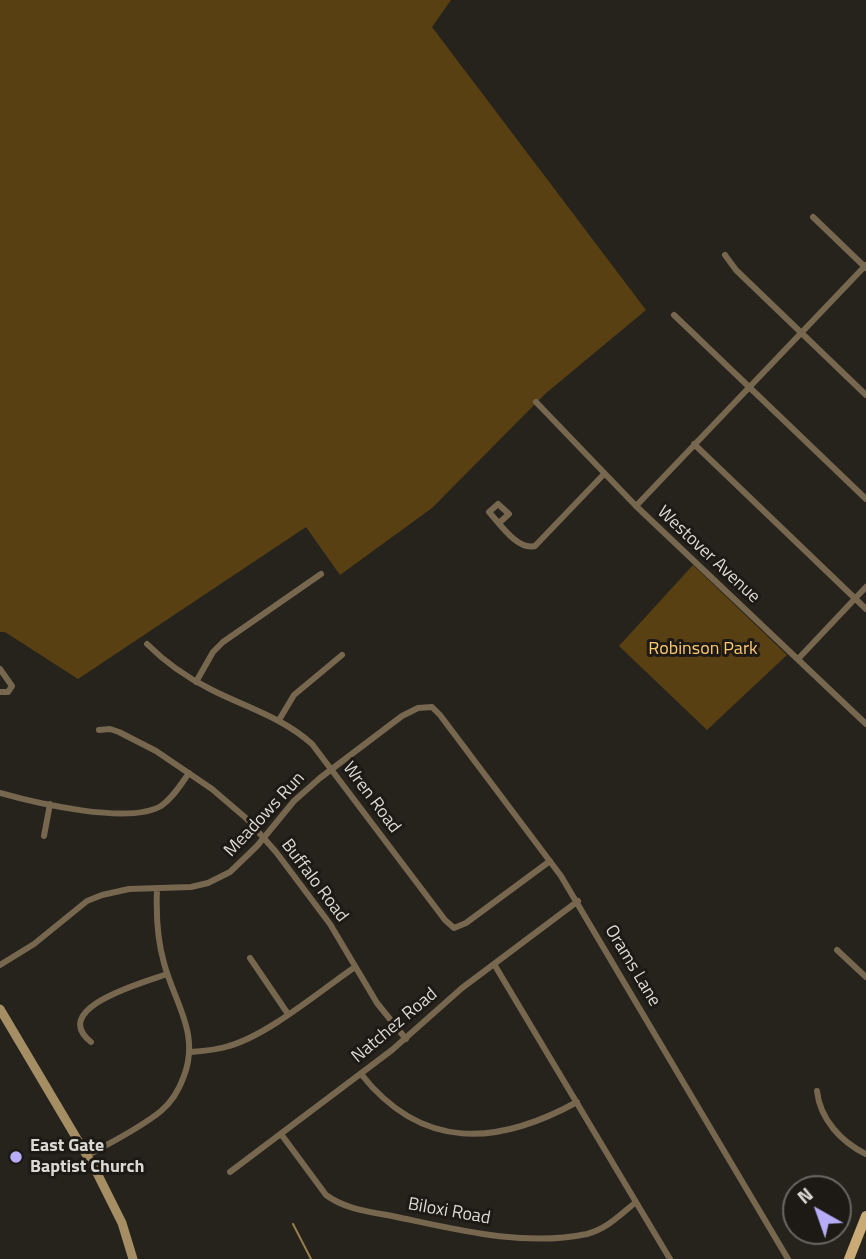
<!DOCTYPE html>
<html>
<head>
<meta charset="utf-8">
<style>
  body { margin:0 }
  #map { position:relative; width:866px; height:1259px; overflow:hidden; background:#26231d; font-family:"Titillium Web",sans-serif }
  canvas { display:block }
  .north { position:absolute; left:782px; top:1175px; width:70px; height:70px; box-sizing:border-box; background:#1d1914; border:2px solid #696661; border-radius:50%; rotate:320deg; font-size:19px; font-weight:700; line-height:28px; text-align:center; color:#dbd9d5 }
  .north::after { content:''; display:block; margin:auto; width:24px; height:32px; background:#b6acf8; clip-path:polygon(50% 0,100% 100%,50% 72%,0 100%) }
</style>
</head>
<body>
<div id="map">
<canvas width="866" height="1259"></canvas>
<div class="north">N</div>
</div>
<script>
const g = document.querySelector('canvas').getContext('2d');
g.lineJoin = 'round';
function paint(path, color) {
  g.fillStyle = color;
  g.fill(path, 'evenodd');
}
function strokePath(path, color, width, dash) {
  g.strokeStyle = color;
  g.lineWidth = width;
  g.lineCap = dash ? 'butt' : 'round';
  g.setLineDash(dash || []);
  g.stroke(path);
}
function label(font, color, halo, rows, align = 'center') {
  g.font = font + ' "Titillium Web",sans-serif';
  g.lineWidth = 6;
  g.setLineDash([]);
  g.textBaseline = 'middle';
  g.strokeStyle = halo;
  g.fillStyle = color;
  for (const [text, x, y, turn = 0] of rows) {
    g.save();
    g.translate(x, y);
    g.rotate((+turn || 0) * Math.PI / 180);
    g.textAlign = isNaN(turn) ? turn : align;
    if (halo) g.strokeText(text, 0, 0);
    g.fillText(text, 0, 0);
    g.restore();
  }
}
const green = new Path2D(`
  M0 0H451L432 27 646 310 545 394 432 508 340 575 306 527 78 679 5 632H0Z
  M693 565 787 655 707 730 619 646Z`);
const stream = new Path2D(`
  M293 1224 311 1259`);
const street = new Path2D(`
  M813 217 866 268
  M725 255 736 270 866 395
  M674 315 866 499
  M536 402 636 506 866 724
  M694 444 866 609
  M636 506 866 265
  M499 523 509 514 498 504 489 512C500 524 518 551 535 546L604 474
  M147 644C166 663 186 677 210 689 245 707 282 717 312 744L445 920 454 928 466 923 550 861
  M798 659 866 587
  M0 669 12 686 8 692H0
  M196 682 213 652 223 642 321 574
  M279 720 294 695 342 655
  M99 730 110 729 119 732 156 751 212 789 247 819 276 852 330 924 377 1003 406 1039
  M0 793C35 803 129 825 161 806 173 798 181 784 189 773
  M44 836 50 804
  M837 950 866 977
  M250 958 288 1014
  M494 964 670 1259
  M0 965 34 944 87 901 102 895 129 889 191 887 208 883 230 872 257 846 294 801 320 778 402 716 418 708 432 707 440 715 561 876 788 1259
  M91 1042C48 1008 145 982 167 974
  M191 1052C204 1051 217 1050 229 1046 268 1035 320 991 355 967
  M361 1074C422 1151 497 1146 577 1102
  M817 1091C820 1119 841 1142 866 1154
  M281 1134 326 1195C346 1210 373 1212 397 1217 458 1230 525 1247 587 1234 607 1229 621 1214 636 1202
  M87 1156C111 1142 139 1129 161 1111 172 1102 179 1090 184 1076 200 1033 175 1004 164 963 157 939 156 914 157 889
  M230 1172 392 1050 462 988 578 901`);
const secondary = new Path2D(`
  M0 1009 96 1171 122 1223 133 1259`);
const primary = new Path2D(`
  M849 1259 866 1216`);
const markers = [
  [16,1157,7,"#b6acf8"]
];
const streetNames = [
  ["Westover Avenue",708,555,43],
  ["Wren Road",371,798,53],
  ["Meadows Run",265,815,-47],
  ["Buffalo Road",314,881,53],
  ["Orams Lane",632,966,59],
  ["Natchez Road",395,1026,-40],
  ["Biloxi Road",449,1212,10]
];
const parkNames = [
  ["Robinson Park",703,650]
];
const poiNames = [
  ["East Gate",30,1147],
  ["Baptist Church",30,1168]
];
paint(green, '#584013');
strokePath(stream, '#987f4d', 2);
strokePath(street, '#76674e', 6);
strokePath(secondary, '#a58d64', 9);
strokePath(primary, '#caaa75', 10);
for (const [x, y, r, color] of markers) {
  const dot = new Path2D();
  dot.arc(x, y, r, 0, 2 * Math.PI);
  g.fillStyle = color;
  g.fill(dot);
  strokePath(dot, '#1d1914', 2.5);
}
label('18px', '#dbd9d5', '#1d1914', streetNames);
label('18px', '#fdc96f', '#1d1914', parkNames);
label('bold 18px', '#dbd9d5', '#1d1914', poiNames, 'left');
</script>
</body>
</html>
